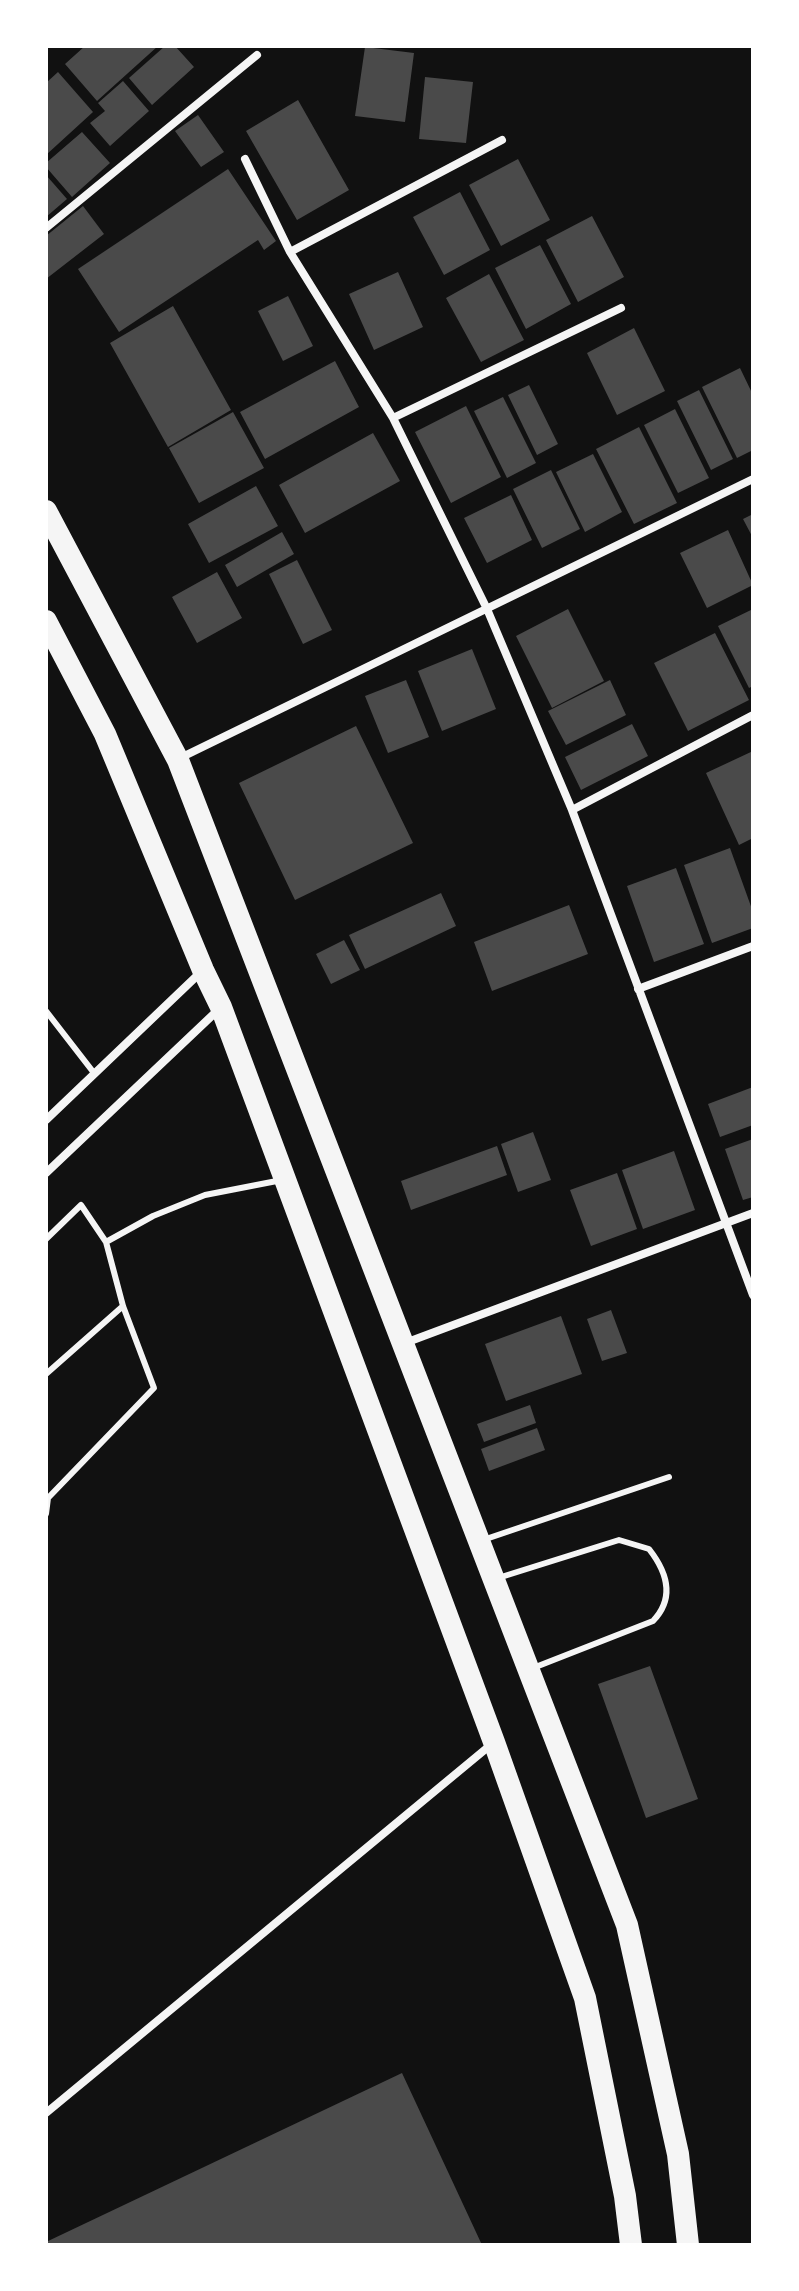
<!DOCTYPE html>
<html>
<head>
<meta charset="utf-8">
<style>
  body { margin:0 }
  #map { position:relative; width:799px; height:2291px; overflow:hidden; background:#111; font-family:Karla,sans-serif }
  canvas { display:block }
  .frame { position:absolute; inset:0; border:48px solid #fff; pointer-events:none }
</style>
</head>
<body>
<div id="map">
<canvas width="799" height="2291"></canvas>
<div class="frame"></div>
</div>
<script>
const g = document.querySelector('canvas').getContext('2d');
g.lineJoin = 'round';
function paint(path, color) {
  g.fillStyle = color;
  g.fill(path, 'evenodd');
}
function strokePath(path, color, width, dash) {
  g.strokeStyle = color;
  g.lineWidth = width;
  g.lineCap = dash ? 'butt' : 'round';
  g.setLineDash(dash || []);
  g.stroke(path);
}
const building = new Path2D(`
  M85 46H158L97 101 65 64Z
  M165 46H175L194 67 152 105 129 78Z
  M365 47 414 53 405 122 355 116Z
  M58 72 93 112 46 155V83Z
  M425 77 473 82 466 143 419 139Z
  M123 81 149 111 110 146 90 123 105 111 98 103Z
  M298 100 349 190 297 220 246 131Z
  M198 115 224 152 201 167 175 131Z
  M82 132 110 163 72 197 46 167V163Z
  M518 159 550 220 501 246 469 185Z
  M228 169 276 241 264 250 258 240 119 332 78 269Z
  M46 175 67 199 46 217Z
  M460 192 490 250 444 275 413 217Z
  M83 206 104 234 46 279V236Z
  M592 216 624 277 578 302 546 240Z
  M540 245 571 304 526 329 495 268Z
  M398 272 423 327 374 350 349 294Z
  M489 274 524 340 481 362 446 298Z
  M288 296 313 346 283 361 258 311Z
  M173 306 231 410 168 447 110 343Z
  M634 328 665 391 617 415 587 353Z
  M335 361 359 407 265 459 240 412Z
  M740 368 753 395V450L737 458 702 387Z
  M529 385 558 444 537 455 508 395Z
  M699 390 733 459 711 470 677 401Z
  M503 397 536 463 507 478 474 411Z
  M466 406 501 477 451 503 415 432Z
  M675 409 709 478 678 493 644 425Z
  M233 412 264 468 199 503 169 448Z
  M639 427 677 503 634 524 596 449Z
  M373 433 400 481 305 533 279 485Z
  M593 454 622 512 585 532 556 472Z
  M551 470 580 529 542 548 513 489Z
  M256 486 278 526 209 563 188 524Z
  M511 495 532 540 487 563 464 518Z
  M753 514V538L743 519Z
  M728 530 753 585 707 608 680 553Z
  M282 532 294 554 237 587 225 565Z
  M297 560 332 630 303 644 269 574Z
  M217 572 242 618 197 643 172 597Z
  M568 609 604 681 552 708 516 636Z
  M753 609V686L749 688 718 626Z
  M715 633 749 700 688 731 654 663Z
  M472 649 496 709 442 731 418 671Z
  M406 680 429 737 388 753 365 696Z
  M610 680 626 715 566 745 548 711Z
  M632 724 648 756 581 790 565 757Z
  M356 726 413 843 295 900 239 783Z
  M753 751V838L739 845 706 773Z
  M730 848 753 912V928L712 943 684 865Z
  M676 868 704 944 654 962 627 886Z
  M441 893 456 926 365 969 349 935Z
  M569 905 588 954 492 991 474 942Z
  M344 940 360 970 331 984 316 954Z
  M753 1087V1125L720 1137 708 1104Z
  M533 1132 551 1180 518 1192 501 1144Z
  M753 1139V1197L743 1200 725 1149Z
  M497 1146 507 1175 411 1210 401 1181Z
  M674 1151 695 1210 643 1229 622 1170Z
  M617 1173 637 1229 591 1246 570 1190Z
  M611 1310 627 1353 602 1361 587 1319Z
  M561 1316 582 1374 506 1401 485 1344Z
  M530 1405 536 1423 484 1442 477 1424Z
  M537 1428 545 1450 489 1471 481 1449Z
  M650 1666 698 1799 646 1818 598 1684Z
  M402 2073 482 2245H46V2242Z`);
const service = new Path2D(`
  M46 1011 94 1073
  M46 1239 81 1205 106 1242 153 1216 205 1195 282 1180
  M46 1374 123 1306
  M46 1514 48 1498 154 1388 123 1306 106 1242
  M483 1540 669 1477
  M498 1578 619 1540 649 1549C667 1572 675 1598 653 1621L533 1668`);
const minor = new Path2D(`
  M245 159 290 252 393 418 487 609 572 810 753 1295
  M46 228 257 55
  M290 252 502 140
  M393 418 621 308
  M178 759 753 479
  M572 810 753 715
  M638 989 753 946
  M46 1120 202 971
  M46 1173 218 1010
  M405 1343 753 1213
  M46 2113 493 1743`);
const trunk = new Path2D(`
  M46 511 178 760 627 1925 678 2154 688 2245
  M46 621 105 734 203 970 221 1007 494 1742 585 1998 625 2196 631 2245`);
paint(building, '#4a4a4a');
strokePath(service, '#f5f5f5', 6);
strokePath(minor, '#f5f5f5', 8);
strokePath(trunk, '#f5f5f5', 22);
</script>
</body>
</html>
